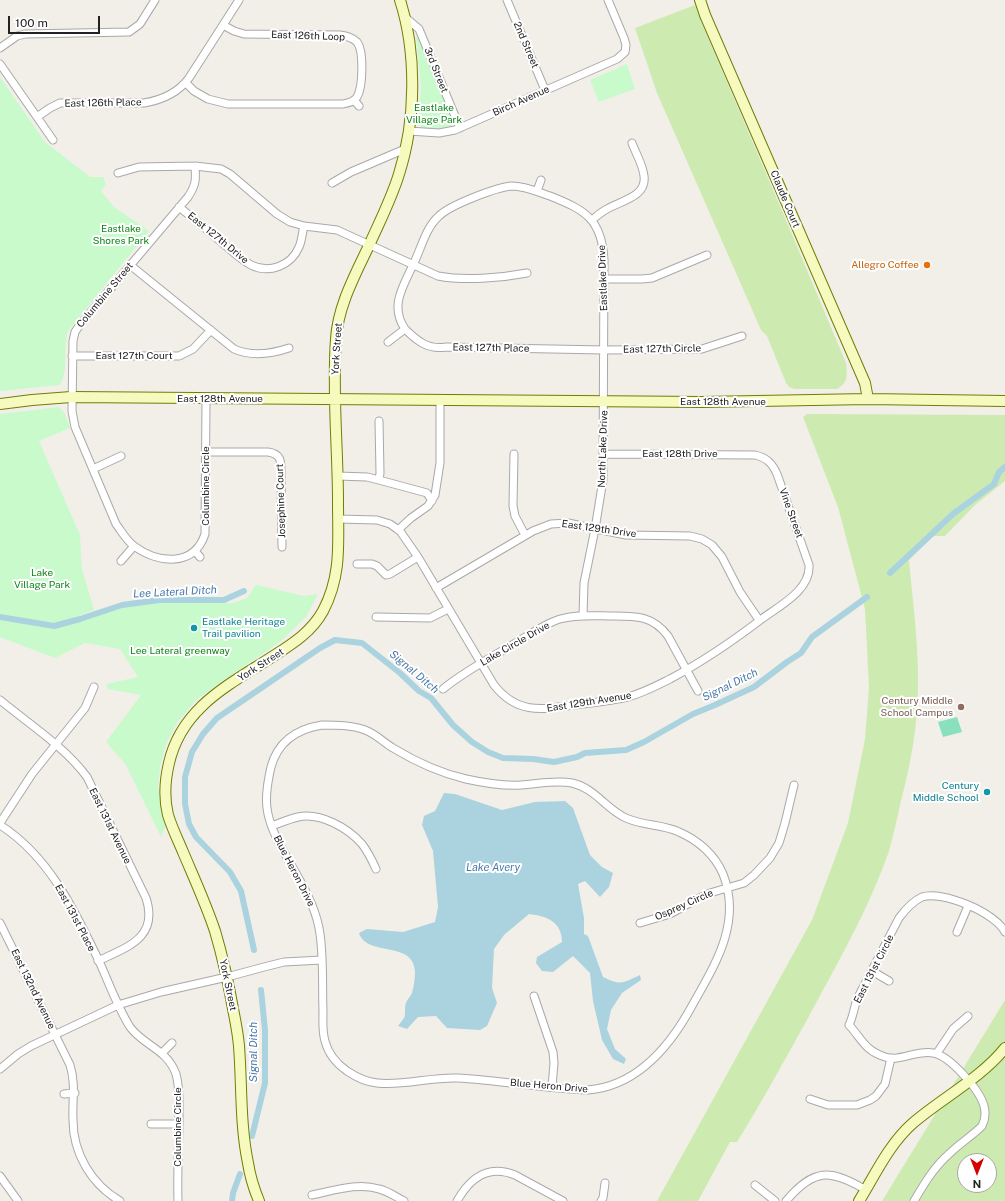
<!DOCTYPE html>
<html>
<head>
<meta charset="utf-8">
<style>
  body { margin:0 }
  #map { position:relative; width:1005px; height:1201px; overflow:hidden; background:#f2efe9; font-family:"Public Sans",sans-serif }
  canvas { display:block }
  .north { position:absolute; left:957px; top:1153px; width:40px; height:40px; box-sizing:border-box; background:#fff; border:1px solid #a7a7a7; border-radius:50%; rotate:180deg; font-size:11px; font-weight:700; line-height:16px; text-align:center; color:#222 }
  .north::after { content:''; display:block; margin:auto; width:14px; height:18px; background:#d40000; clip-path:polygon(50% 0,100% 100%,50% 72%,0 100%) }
  .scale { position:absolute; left:8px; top:16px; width:92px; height:18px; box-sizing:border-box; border:2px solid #222; border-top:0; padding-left:5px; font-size:12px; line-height:14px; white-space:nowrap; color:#222; -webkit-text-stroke:3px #fff; paint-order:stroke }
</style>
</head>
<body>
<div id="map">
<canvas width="1005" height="1201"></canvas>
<div class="north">N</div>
<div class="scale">100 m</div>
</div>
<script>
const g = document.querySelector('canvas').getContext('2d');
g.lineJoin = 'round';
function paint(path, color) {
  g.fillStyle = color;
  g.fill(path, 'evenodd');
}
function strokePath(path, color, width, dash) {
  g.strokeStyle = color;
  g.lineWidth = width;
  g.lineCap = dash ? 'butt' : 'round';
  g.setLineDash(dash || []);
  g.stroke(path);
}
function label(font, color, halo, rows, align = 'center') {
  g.font = font + ' "Public Sans",sans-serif';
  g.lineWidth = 4;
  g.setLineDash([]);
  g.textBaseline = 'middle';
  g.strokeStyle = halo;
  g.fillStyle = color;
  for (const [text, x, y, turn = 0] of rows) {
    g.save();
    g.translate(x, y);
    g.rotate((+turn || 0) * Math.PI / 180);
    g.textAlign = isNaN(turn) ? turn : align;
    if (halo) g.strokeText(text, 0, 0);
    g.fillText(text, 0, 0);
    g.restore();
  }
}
const grass = new Path2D(`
  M695 5 703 26 783 213 846 363C847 375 849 382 837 389H794L789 387 786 383 767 336 761 330 657 93 635 28Z
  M807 414 1005 415V481L975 505 945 536H933L909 560C914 614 922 668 916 722 913 751 907 778 900 805 897 820 893 836 889 851 869 909 836 966 807 1020 784 1061 762 1102 737 1142H730L698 1201H657L812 920 848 823 865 739 869 688 865 609 838 507 803 417Z
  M1005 1000V1201H882ZM965 1161H989V1185H965Z`);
const park = new Path2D(`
  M418 35 454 120 452 126C444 131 432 129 422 128L418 122 421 87 416 37Z
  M627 64 635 89 599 102 590 80Z
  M0 77 45 142 90 177H103L106 184 101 191 114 207 149 231 68 331C63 348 69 371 60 385L0 391Z
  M59 407 65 414 70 428 39 441 80 535 82 569 94 610 53 625 0 614V414Z
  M256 585 304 596 318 594 306 617 280 642 211 689 196 700 177 723 166 744 160 767 158 787 166 825 161 837 126 765 106 742 141 695 107 689V684L138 677 120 649 85 643 55 658 0 637V619L52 629 119 608 162 602 233 603 247 598Z`);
const pitch = new Path2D(`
  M957 717 962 732 943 737 938 722Z`);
const water = new Path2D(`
  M444 793 455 794 502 810 535 802 565 801 573 808 590 855 602 867 613 873 609 887 600 897 585 881 578 884 584 918V934L588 936 603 977C622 986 622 983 640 975L641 980 622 993 611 1010 607 1029 615 1049 626 1059 624 1064 613 1059 602 1040 593 1001 590 973 573 956 553 972 542 971 536 963 537 957 562 942C562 922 547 916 529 914L504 935 494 949 492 988 497 1003 487 1026 480 1030 447 1028 436 1016 418 1017 407 1029 398 1026C400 1023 402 1021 404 1018 406 1014 404 1008 406 1003 407 999 411 996 412 993 414 986 415 978 415 971 413 940 366 957 359 933L367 929 403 932 435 922 438 907 433 851 422 825 424 816 435 811Z`);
const canal = new Path2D(`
  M890 573 953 514 994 484 999 472 1005 467
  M0 617 54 626 80 619
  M83 618 122 605 159 600H224L244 591
  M254 950 241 891 230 872 196 837 189 824 185 804V777L192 752 203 734 217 718 320 648 335 640 362 643 400 673 419 691 431 698 453 725 472 742 488 752 503 758 533 759 554 762 577 757 585 753 626 750 644 742 693 714 715 705 754 687 787 662 801 653 812 637 867 597
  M252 1136 265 1083V1030L261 990
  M232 1201 233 1193 240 1174`);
const street = new Path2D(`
  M507 0 545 90
  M406 18 419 29 460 128
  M0 48 17 36 25 34 129 32 140 24 155 0
  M0 64 53 140
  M186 83 194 91 208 99 228 104H343C348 103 354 102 357 97 363 87 364 51 357 42 352 37 346 36 340 35L244 34 234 31 223 25
  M354 100 359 106
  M37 117 50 108 60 103H144C162 100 178 93 189 78L239 0
  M409 131 439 133 455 130 617 59 625 52 626 45 624 38 608 0
  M195 166C196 180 196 185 188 197L79 326 75 332 73 341 72 411 75 427 116 524C122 532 126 540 134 546 157 563 194 568 205 534L206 399
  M118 173 139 167 195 166 221 169 230 174 277 214 290 222 304 226 337 230 438 276C464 281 501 278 527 273
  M332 183 351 172 405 149
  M537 191 541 180
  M179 207C193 218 206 229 219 240 229 248 239 259 251 265 269 274 291 266 299 247 302 241 302 233 304 226
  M592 220C597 216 601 212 607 209 620 201 647 197 644 176 643 165 636 154 632 143
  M130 265 234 349C252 357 271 354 289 348
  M604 279H642L652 278 707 255
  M405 329C390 307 402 288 412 267 421 250 425 228 439 216 450 205 497 187 512 186 525 186 538 192 550 196 585 210 602 219 604 260L603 480 595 529 584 583 583 616
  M388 342 405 329C417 341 428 350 446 347L605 350 702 349 742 336
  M72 356H179L193 349 211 330
  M206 452H268C282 454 281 462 281 474L282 547
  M514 454 513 506 515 516 525 535
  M93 469 121 456
  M338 476 367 477 379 480 427 493 432 501
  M379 480 380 473 379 421
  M338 519 377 520 390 524 400 531 418 557 494 685C517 714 540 710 574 705 592 703 610 701 628 697 643 693 656 686 670 679 702 662 730 643 759 621 777 607 811 591 809 565L777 474C772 463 767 458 755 455L604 454
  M398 530 411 518 428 506 435 495 440 463V400
  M195 551 200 557
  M121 561 134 546
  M357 564H372L377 566 386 575 390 574 418 557
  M436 588 533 531 551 524 568 523 626 535 690 536 702 539 712 545 722 557 740 592 759 620
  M376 617 430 618 448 609
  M443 689C465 671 490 658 514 644 529 635 544 624 560 619 578 614 596 616 614 616 637 616 653 616 668 636L698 691
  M0 700C29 724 65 747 87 777L146 898C159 938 127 947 98 961
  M322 725C336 725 352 725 365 730 376 734 383 742 393 748 416 762 440 773 466 779 484 783 503 786 521 785 538 784 555 780 572 783 595 788 606 809 626 818 643 826 663 824 679 832 698 840 715 855 723 874 742 922 716 963 693 1004 671 1045 638 1086 588 1090 544 1089 501 1080 457 1078 430 1077 403 1086 377 1083 366 1082 356 1077 347 1071 337 1064 328 1053 325 1041 322 1031 323 1021 323 1012 322 986 324 953 319 928 314 902 299 879 286 856 278 841 269 825 267 808 265 794 268 780 271 767 278 741 297 729 322 725Z
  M0 823 32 774 85 708 94 687
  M0 825C49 856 75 911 99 961 109 983 117 1006 130 1027 144 1046 167 1049 176 1074 180 1088 179 1102 179 1116 179 1144 177 1173 178 1201
  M272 826C280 823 289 819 298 817 320 812 348 828 362 844 368 852 372 860 376 869
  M0 923 70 1065C76 1084 72 1101 73 1120 73 1153 91 1184 120 1201
  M640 923 670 914 695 900 710 893 744 883 754 875 770 858 779 843 785 823 794 785
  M957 932 968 906
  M872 971 889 981
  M534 996 553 1052 554 1063 552 1087
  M162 1053 172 1043
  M937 1053 953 1029 968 1016
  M0 1069 18 1054 31 1046 118 1005 161 992 227 977 264 967 284 962 322 960
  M64 1094 75 1093
  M810 1099 828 1105H857L870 1100 876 1096 885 1084 891 1058
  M151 1124H179
  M0 1176 18 1201
  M755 1185 775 1201
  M312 1195C333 1191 357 1182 379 1189 388 1191 396 1197 404 1201
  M457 1201C470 1178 488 1164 515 1175L563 1201
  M601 1201 603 1198 605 1183
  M786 1201C814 1168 830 1169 866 1190
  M914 1201C924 1184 934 1167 949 1154 959 1144 972 1136 982 1126 985 1120 986 1113 984 1106 980 1090 949 1055 933 1053 916 1050 900 1062 885 1057 864 1050 862 1039 849 1025 853 1017 854 1008 857 999L899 918C905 910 913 901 922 897 942 890 996 913 1005 932`);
const secondary = new Path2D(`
  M700 0 705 15 865 383 868 399
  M0 404 32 400 71 397 702 402 868 399 1005 401
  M259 1201C254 1189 250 1176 248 1163 240 1125 242 1085 239 1046 238 1035 236 1024 234 1014 229 986 223 958 215 931 206 904 194 878 183 852 178 840 172 828 168 815 164 799 165 780 169 763 182 706 231 684 275 655 294 643 312 631 323 611 342 575 338 542 338 502 338 448 332 393 336 339 338 304 357 272 371 241 381 219 392 197 399 174 416 121 417 53 400 0
  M859 1201C875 1175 889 1144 913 1123 942 1098 981 1078 1005 1048`);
const markers = [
  [927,265,4,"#e8710a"],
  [194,628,4,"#0f9aa8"],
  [961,707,4,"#8d6e63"],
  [987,792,4,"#0f9aa8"]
];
const streetNames = [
  ["East 126th Loop",308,36,2],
  ["2nd Street",526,45,67],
  ["3rd Street",436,70,68],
  ["Birch Avenue",521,101,-24],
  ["East 126th Place",103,103,-1],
  ["Claude Court",785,199,67],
  ["East 127th Drive",218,238,39],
  ["Eastlake Drive",603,278,-92],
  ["Columbine Street",105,295,-50],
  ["East 127th Place",491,348,1],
  ["York Street",337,349,-86],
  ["East 127th Circle",662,349,-1],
  ["East 127th Court",134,356],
  ["East 128th Avenue",220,399],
  ["East 128th Avenue",723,402],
  ["North Lake Drive",603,449,-88],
  ["East 128th Drive",680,454],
  ["Columbine Circle",206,486,-90],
  ["Josephine Court",281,501,-92],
  ["Vine Street",791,513,70],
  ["East 129th Drive",599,529,8],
  ["Lake Circle Drive",515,644,-30],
  ["York Street",261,665,-33],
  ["East 129th Avenue",589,702,-9],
  ["East 131st Avenue",110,826,64],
  ["Blue Heron Drive",294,871,63],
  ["Osprey Circle",684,905,-24],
  ["East 131st Place",75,918,62],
  ["East 131st Circle",874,969,-63],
  ["York Street",228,985,78],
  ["East 132nd Avenue",33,989,64],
  ["Blue Heron Drive",549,1086,5],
  ["Columbine Circle",178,1127,-90]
];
const parkNames = [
  ["Eastlake",434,108],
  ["Village Park",434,120],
  ["Eastlake",121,229],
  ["Shores Park",121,241],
  ["Lake",42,573],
  ["Village Park",42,585],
  ["Lee Lateral greenway",180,651]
];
const foodNames = [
  ["Allegro Coffee",919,265]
];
const cultureNames = [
  ["Eastlake Heritage",202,622],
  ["Trail pavilion",202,634],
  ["Century",979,786,"right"],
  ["Middle School",979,798,"right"]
];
const educationNames = [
  ["Century Middle",953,701],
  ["School Campus",953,713]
];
const waterNames = [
  ["Lee Lateral Ditch",175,592,-3],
  ["Signal Ditch",414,672,40],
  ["Signal Ditch",730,685,-26],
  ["Lake Avery",493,868],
  ["Signal Ditch",254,1052,-90]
];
paint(grass, '#cdebb0');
paint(park, '#c8facc');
paint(pitch, '#88e0be');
paint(water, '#aad3df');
strokePath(canal, '#aad3df', 6);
strokePath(street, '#a9a9a9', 9);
strokePath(secondary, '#707d05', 12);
strokePath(street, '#fff', 7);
strokePath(secondary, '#f7fabf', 10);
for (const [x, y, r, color] of markers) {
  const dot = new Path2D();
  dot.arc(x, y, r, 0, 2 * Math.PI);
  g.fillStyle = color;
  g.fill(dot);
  strokePath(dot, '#fff', 1.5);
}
label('10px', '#222', '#fff', streetNames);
label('10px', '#0c8416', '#fff', parkNames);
label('10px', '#c56008', '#fff', foodNames, 'right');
label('10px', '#0d838f', '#fff', cultureNames, 'left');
label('10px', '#785e54', '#fff', educationNames, 'right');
label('italic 11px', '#4a7aab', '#fff', waterNames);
</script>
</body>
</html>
